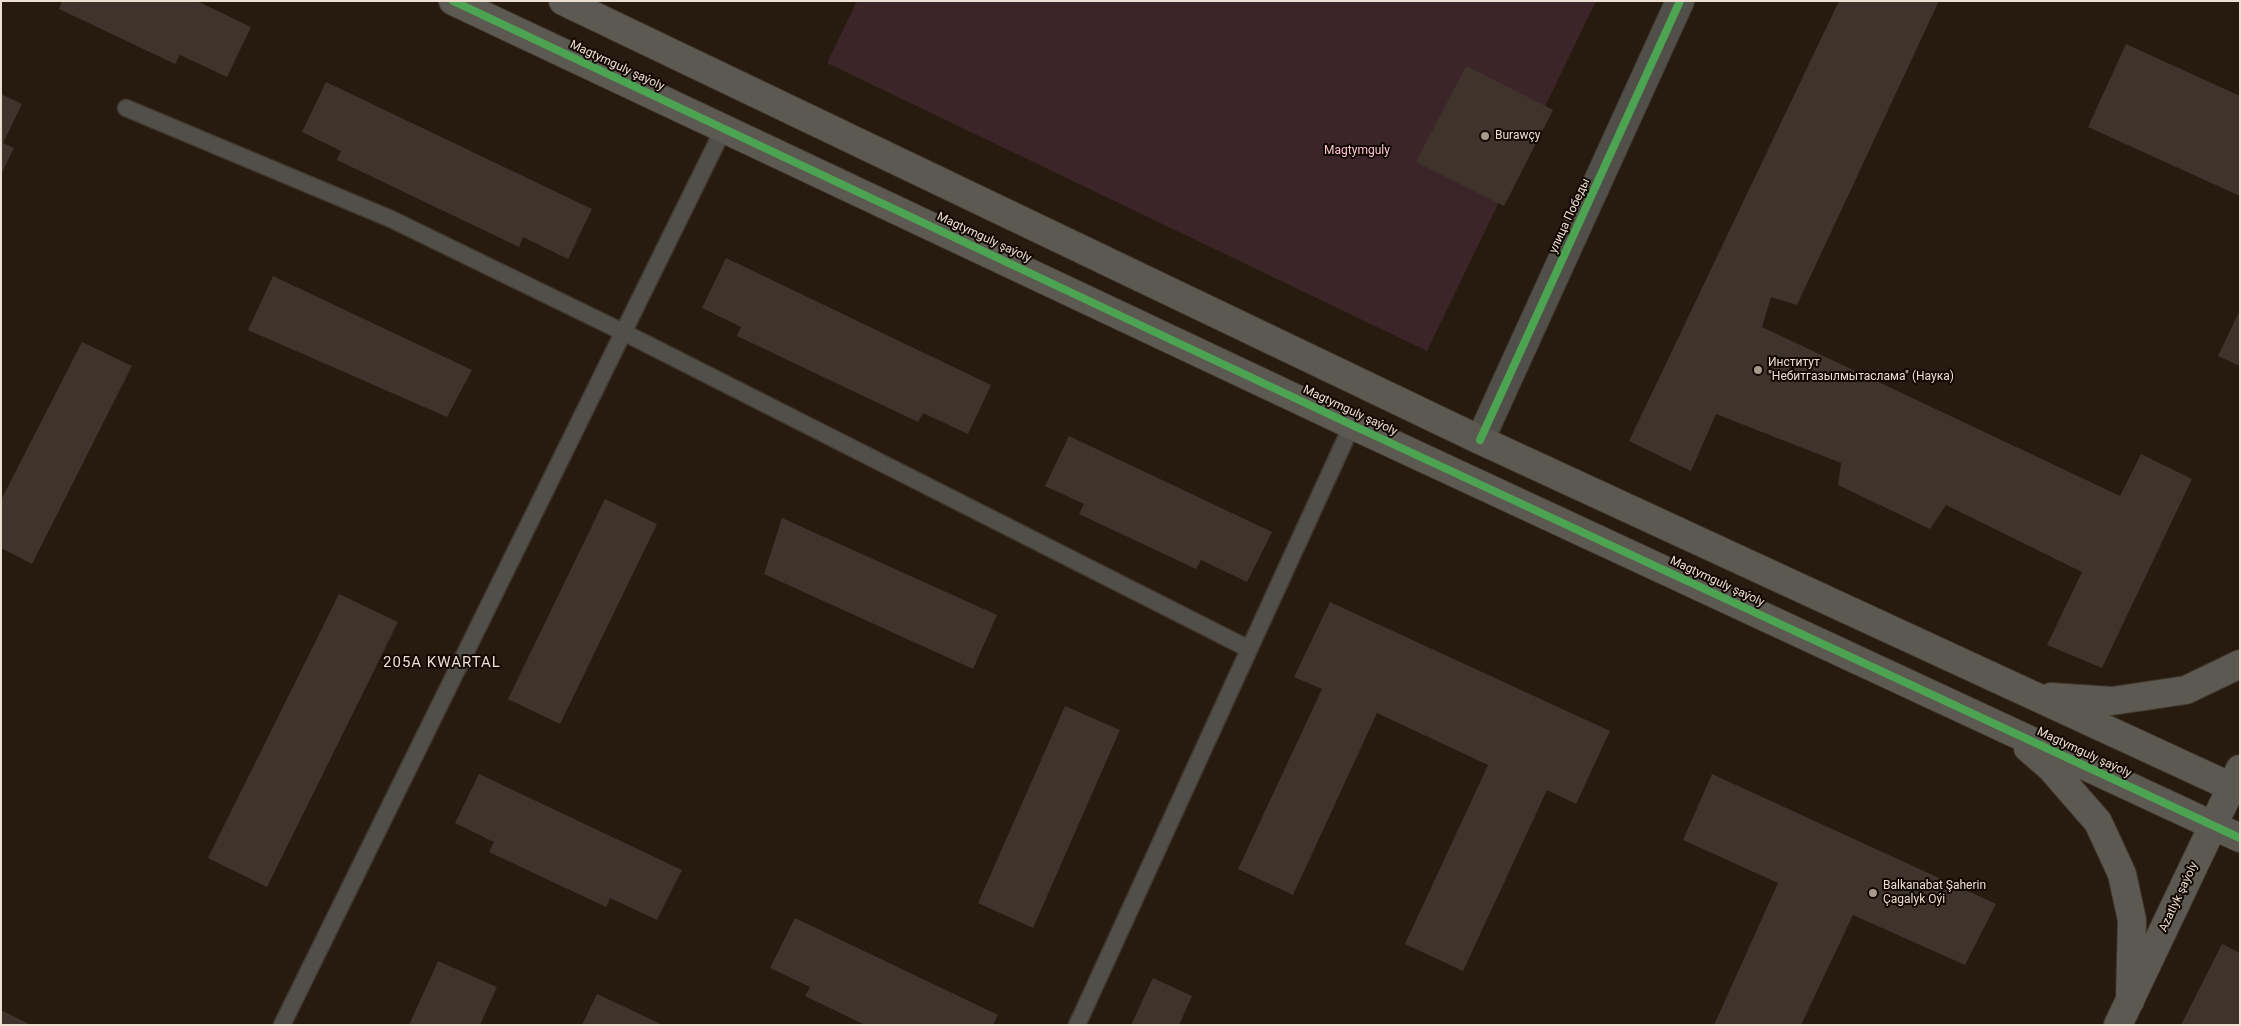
<!DOCTYPE html>
<html>
<head>
<meta charset="utf-8">
<style>
  body { margin:0 }
  #map { position:relative; width:2241px; height:1026px; overflow:hidden; background:#261b0e; font-family:Roboto,sans-serif }
  canvas { display:block }
  .frame { position:absolute; inset:0; border:2px solid #ecded0; pointer-events:none }
</style>
</head>
<body>
<div id="map">
<canvas width="2241" height="1026"></canvas>
<div class="frame"></div>
</div>
<script>
const g = document.querySelector('canvas').getContext('2d');
g.lineJoin = 'round';
function paint(path, color) {
  g.fillStyle = color;
  g.fill(path, 'evenodd');
}
function strokePath(path, color, width, dash) {
  g.strokeStyle = color;
  g.lineWidth = width;
  g.lineCap = dash ? 'butt' : 'round';
  g.setLineDash(dash || []);
  g.stroke(path);
}
function label(font, color, halo, rows, align = 'center') {
  g.font = font + ' Roboto,sans-serif';
  g.lineWidth = 4;
  g.setLineDash([]);
  g.textBaseline = 'middle';
  g.strokeStyle = halo;
  g.fillStyle = color;
  for (const [text, x, y, turn = 0] of rows) {
    g.save();
    g.translate(x, y);
    g.rotate((+turn || 0) * Math.PI / 180);
    g.textAlign = isNaN(turn) ? turn : align;
    if (halo) g.strokeText(text, 0, 0);
    g.fillText(text, 0, 0);
    g.restore();
  }
}
const green = new Path2D(`
  M857 1H1596L1427 351 827 63Z`);
const building = new Path2D(`
  M62 1H197L251 27 227 77 180 55 175 64 59 9Z
  M1839 1H1939L1797 305 1771 297 1762 327 2120 496 2141 454 2192 479 2102 668 2047 645 2082 572 1946 505 1930 529 1838 485 1841 463 1716 414 1691 471 1629 441Z
  M2126 44 2240 96V196L2088 127Z
  M1466 66 1553 110 1504 206 1416 162Z
  M326 82 592 209 568 259 523 237 519 247 337 160 341 151 302 132Z
  M1 94 22 104 3 143 14 148 1 174Z
  M726 258 991 385 968 434 923 413 918 422 737 336 741 327 702 308Z
  M273 276 472 370 447 417 248 330Z
  M2240 310V366L2218 356Z
  M82 342 132 366 32 564 1 548V500Z
  M1069 436 1272 532 1247 582 1201 560 1196 569 1079 514 1084 504 1045 486Z
  M605 499 657 524 560 724 508 699Z
  M782 518 997 615 973 669 764 574Z
  M339 594 398 622 267 887 208 858Z
  M1330 602 1610 731 1576 804 1547 790 1463 971 1405 944 1488 765 1377 713 1293 895 1238 869 1322 689 1294 677Z
  M1065 706 1120 730 1033 928 978 903Z
  M479 774 682 870 657 920 610 898 606 907 489 852 494 842 455 823Z
  M1712 774 1996 904 1965 965 1853 915 1801 1025H1714L1778 883 1683 840Z
  M795 918 998 1015 993 1025H865L805 996 810 987 770 968Z
  M2222 944 2240 953V1025H2181Z
  M438 961 497 987 480 1025H409Z
  M1153 978 1192 996 1179 1025H1131Z
  M597 994 663 1025H582Z
  M1 1010 31 1025H1Z`);
const lane = new Path2D(`
  M126 108 391 219 623 332 1249 649
  M282 1025 724 128
  M1077 1025 1352 425`);
const street = new Path2D(`
  M1480 440 1680 1`);
const secondary = new Path2D(`
  M453 1 1352 425 2240 838
  M563 1 1480 440 2240 791
  M2051 697 2112 701 2186 690 2240 664
  M2028 748 2051 768 2098 822 2122 874 2132 920 2130 1001
  M2118 1025 2240 769`);
const cycleway = new Path2D(`
  M453 1 1352 425 2240 838
  M1480 440 1680 1`);
const markers = [
  [1485,136,5,"#a79a8c"],
  [1758,370,5,"#a79a8c"],
  [1873,893,5,"#a79a8c"]
];
const streetNames = [
  ["Magtymguly şaýoly",617,66,25],
  ["улица Победы",1570,216,-65],
  ["Magtymguly şaýoly",984,238,25],
  ["Magtymguly şaýoly",1350,411,25],
  ["Magtymguly şaýoly",1717,582,25],
  ["Magtymguly şaýoly",2084,753,25],
  ["Azatlyk şaýoly",2179,897,-65]
];
const poiNames = [
  ["Burawçy",1495,136],
  ["Институт",1768,363],
  ["\"Небитгазылмытаслама\" (Наука)",1768,377],
  ["Balkanabat Şaherin",1883,886],
  ["Çagalyk Oýi",1883,900]
];
const parkNames = [
  ["Magtymguly",1357,151]
];
const quarterNames = [
  ["205A KWARTAL",442,663]
];
paint(green, '#3c2529');
paint(building, '#3f342c');
strokePath(lane, '#40362b', 19);
strokePath(street, '#40362b', 30);
strokePath(secondary, '#40362b', 30);
strokePath(lane, '#514f49', 16);
strokePath(street, '#514f49', 28);
strokePath(secondary, '#5c5952', 28);
strokePath(cycleway, '#4ca352', 8);
for (const [x, y, r, color] of markers) {
  const dot = new Path2D();
  dot.arc(x, y, r, 0, 2 * Math.PI);
  g.fillStyle = color;
  g.fill(dot);
  strokePath(dot, '#110802', 2);
}
label('12px', '#ecded0', '#110802', streetNames);
label('12px', '#ecded0', '#110802', poiNames, 'left');
label('12px', '#fbc3cf', '#110802', parkNames);
g.letterSpacing = '1px';
label('15px', '#ecded0', '#110802', quarterNames);
g.letterSpacing = '0px';
</script>
</body>
</html>
